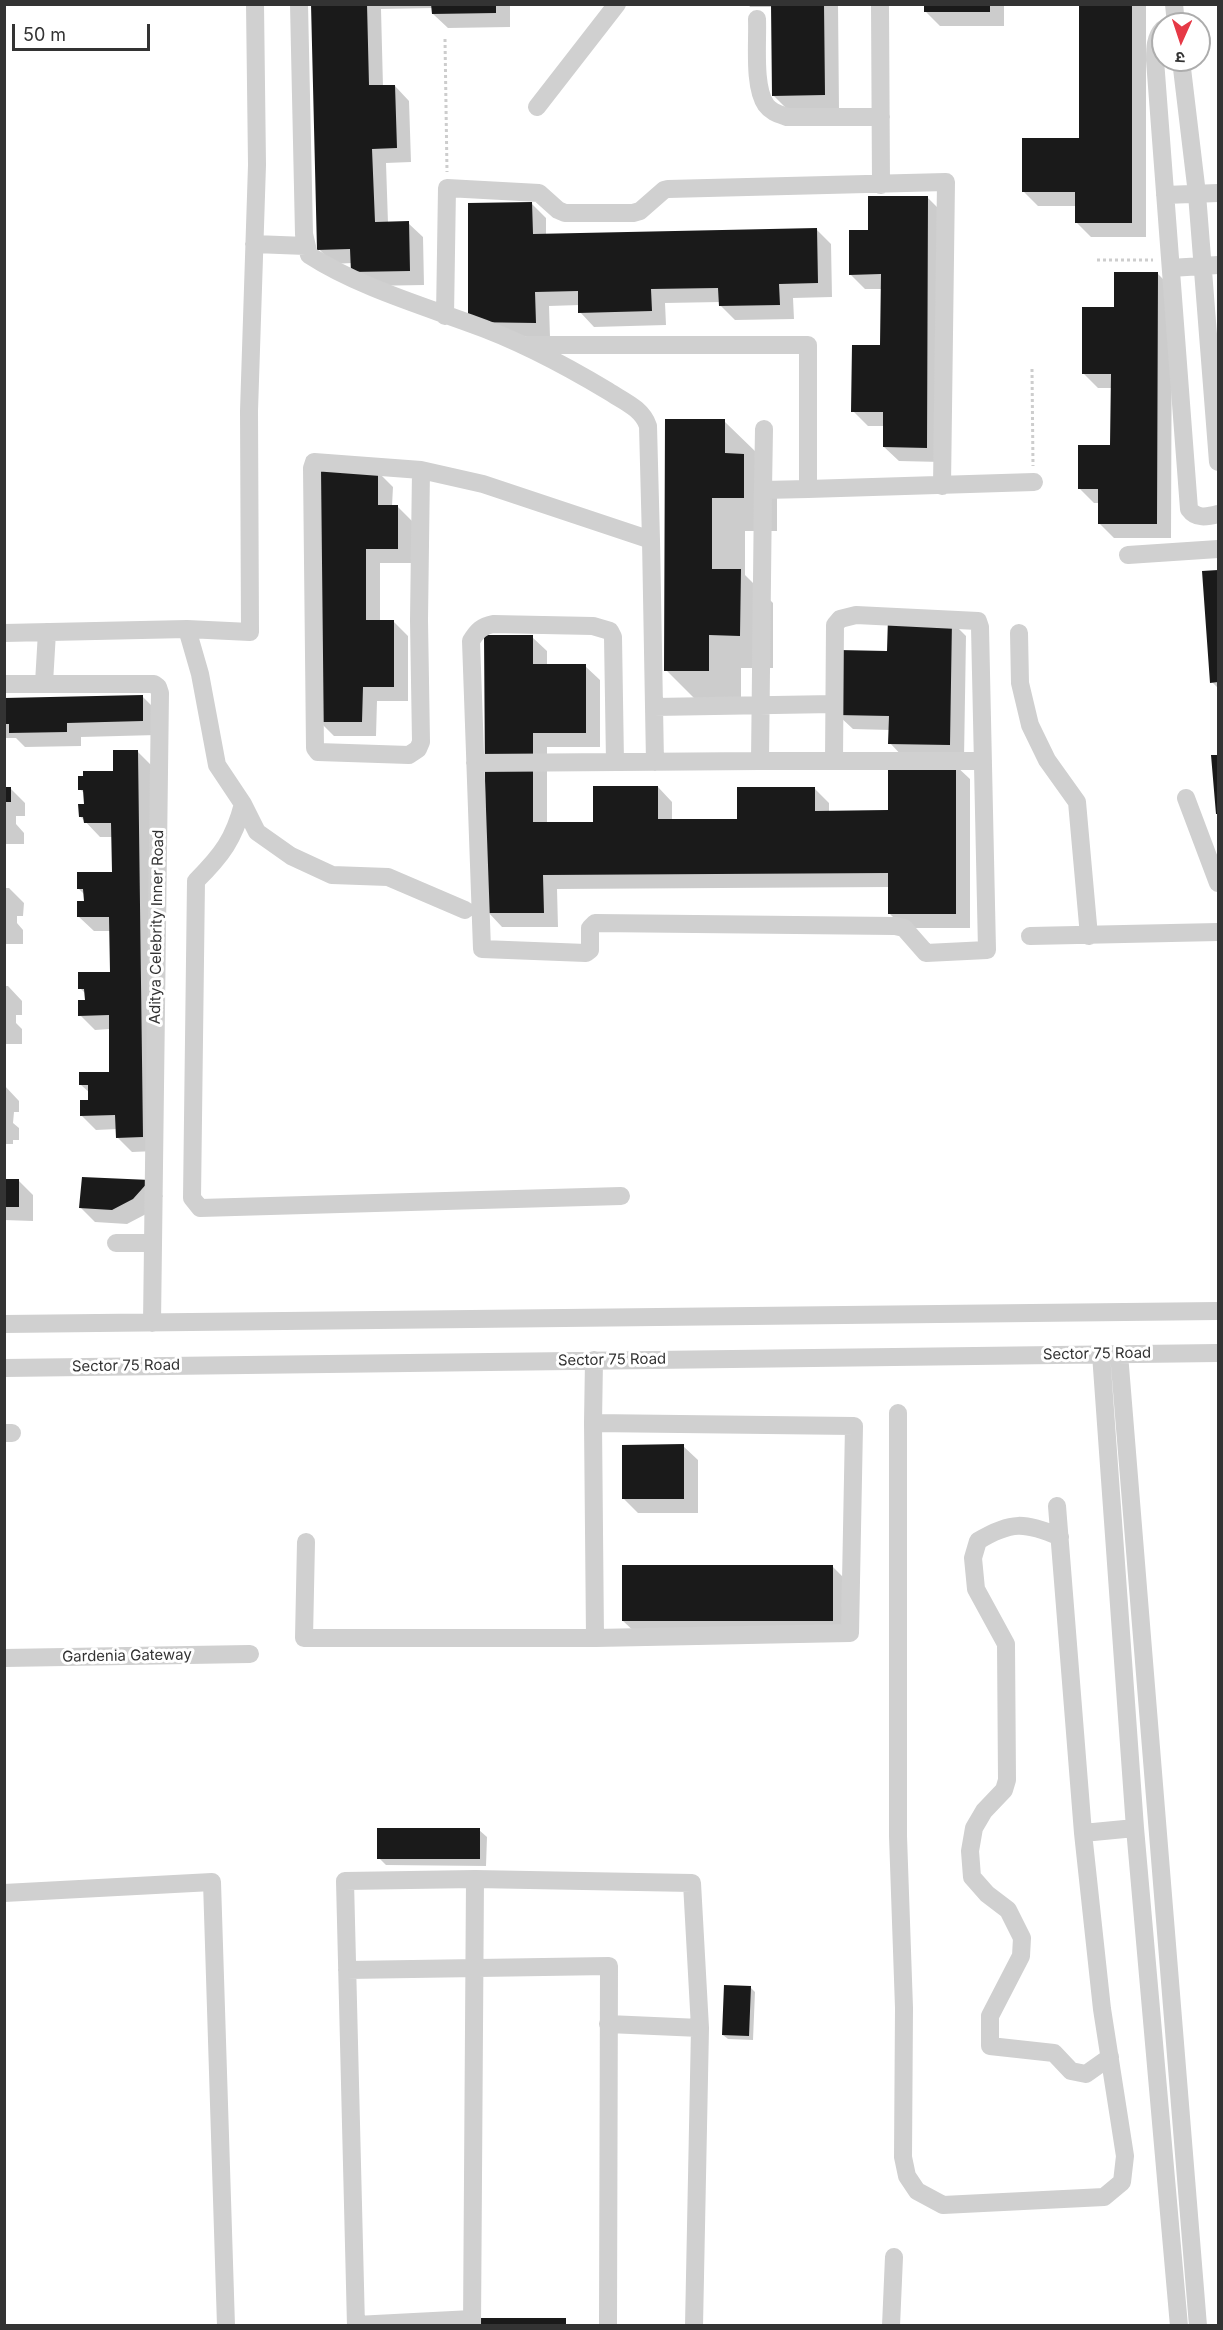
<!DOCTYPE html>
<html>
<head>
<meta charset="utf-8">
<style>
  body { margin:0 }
  #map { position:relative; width:1223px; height:2330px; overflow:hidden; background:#fff; font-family:Inter,"Noto Sans Devanagari",sans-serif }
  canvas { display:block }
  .frame { position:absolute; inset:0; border:6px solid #333; pointer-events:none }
  .north { position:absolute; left:1151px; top:12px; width:60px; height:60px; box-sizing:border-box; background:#fff; border:2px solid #adadad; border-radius:50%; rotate:183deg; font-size:16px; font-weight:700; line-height:24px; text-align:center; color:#333 }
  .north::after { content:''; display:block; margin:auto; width:21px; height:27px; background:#e63946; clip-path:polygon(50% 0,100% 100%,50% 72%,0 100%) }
  .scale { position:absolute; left:12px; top:24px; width:138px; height:27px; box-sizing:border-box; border:3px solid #333; border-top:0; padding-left:8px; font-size:18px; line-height:21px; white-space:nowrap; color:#333; -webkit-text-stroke:4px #fff; paint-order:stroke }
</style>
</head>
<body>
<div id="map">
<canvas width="1223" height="2330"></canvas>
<div class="frame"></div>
<div class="north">उ</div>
<div class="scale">50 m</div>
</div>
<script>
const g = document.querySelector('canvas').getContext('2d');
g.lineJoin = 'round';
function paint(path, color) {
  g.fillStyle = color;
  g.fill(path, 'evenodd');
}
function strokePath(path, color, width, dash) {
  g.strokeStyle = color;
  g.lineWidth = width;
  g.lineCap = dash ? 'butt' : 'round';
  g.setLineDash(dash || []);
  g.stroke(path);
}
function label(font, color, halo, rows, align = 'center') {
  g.font = font + ' Inter,sans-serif';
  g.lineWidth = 6;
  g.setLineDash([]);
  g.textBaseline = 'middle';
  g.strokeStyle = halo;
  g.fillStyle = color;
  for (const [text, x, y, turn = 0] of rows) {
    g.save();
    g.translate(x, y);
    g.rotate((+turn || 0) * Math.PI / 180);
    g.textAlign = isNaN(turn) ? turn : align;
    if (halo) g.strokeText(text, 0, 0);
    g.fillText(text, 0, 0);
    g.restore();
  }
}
const shadow = new Path2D(`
  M312 4H540L510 6V27L448 28 433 14V8L381 9 383 87 395 86 409 101 411 162 386 163 388 223H408L423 237 424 285 367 286 352 263 333 264 319 249Z
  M748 4H838L839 109 788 110 773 95V7H750Z
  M926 4H1004V26H940L926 12Z
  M1080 4H1146V237H1091L1076 222V206H1038L1024 192 1080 139Z
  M927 197 942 212 941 462 899 461 884 447V426H868L853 411 882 346V289H865L850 274 870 231Z
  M531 203 546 218V235L817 230 831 244 832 297 793 298 794 319 735 320 720 305V302L665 303 666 325 594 327 580 312V305L549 306 550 337 484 336Z
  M1158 274 1172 288 1171 538H1114L1099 523V503H1094L1080 489 1112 446V388H1098L1084 374 1115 309Z
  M724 421 758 454V469L777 488V531H745V575L773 603V668H741V703H699L666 670Z
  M378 472 393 487 392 506H397L412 521V563H380V621H393L408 636V701H377L376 736H334L319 721Z
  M1218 572V688L1212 682 1203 573Z
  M951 621 966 636 964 759 904 758 890 743V730L853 729 838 715 888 653Z
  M532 637 547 651V666H585L600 680V747H547V823H595L658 787 672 802V821L738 820 814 788 829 803V812H890L955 765 970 779V928H904L889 913V887L557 889 558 927H502L488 912Z
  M142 696 157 711V735L81 737V746L25 747 16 738H4V699Z
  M137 751 152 766 157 1151 132 1152 117 1137V1129L96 1130 81 1115 90 1101V1093L81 1085 111 1073 110 1029 95 1030 80 1015 86 1001V994L80 988 112 974 111 931H94L79 917 85 902V895L78 888 113 873V837H100L80 816 85 805V794L80 789 115 772Z
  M1218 756V814L1213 757Z
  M4 788H10L25 803V816H16V824L24 833V844H4Z
  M4 888H9L24 903 23 916H17V923L23 930V944H4Z
  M4 986H8L22 1001V1015H16V1023L22 1029V1044H4Z
  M4 1085 19 1101V1112H14L13 1123 19 1128V1140H13V1144H4Z
  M4 1181H19L33 1195V1221L4 1220Z
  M149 1182 163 1196 148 1213 127 1224 95 1222 81 1208Z
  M683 1446 698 1460V1513H638L623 1498Z
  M833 1567 847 1581V1635H638L623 1621Z
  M479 1830 487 1837 486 1866 386 1865 379 1858Z
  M750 1987 755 1992 753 2040 728 2039 723 2035Z`);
const building = new Path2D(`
  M311 4H367L369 85H395L397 148 372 149 375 222 409 221 410 271 351 272 350 249 317 250Z
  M431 4H496V13L432 14Z
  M771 4H824L825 95 772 96Z
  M924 4H990V12H924Z
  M1079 4H1132V223H1075V192H1022V138H1079Z
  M868 196H928L927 448 883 447V412H851L852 345H880L881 274 849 275V230H868Z
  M532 202 533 234 817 228 818 283 779 284 780 305 719 306 718 288 651 289 652 311 578 313V291L535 292 536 323 468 322V203Z
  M1114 272H1158L1157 524H1098V489H1078V445H1110L1111 374H1082V307H1114Z
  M665 419H725V453L744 454V498H712V569H741L740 636 709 635V671H664Z
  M319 470 378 471V505H398V549H366V620H394V687H363L362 722H318Z
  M1218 570V682L1210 683 1202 571Z
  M888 618 952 620 950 745 888 744 889 716 837 715 838 650 887 651Z
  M484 635H533V664H586V733H533V822H593V786H658V819H737V787H815V811L888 810V763H956V914H888V873L543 875 544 913H486Z
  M143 695V721L67 723V732L9 733V724H4V698Z
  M113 750H138L143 1137 116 1138 115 1115 80 1116V1100H88V1085H79V1072H109V1015L78 1016V1000H85L84 989H78V972H110L109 917H77V901H84L83 889H77V872H112L111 823H84L83 817H79L78 804H84L83 790H78V776H83V771H113Z
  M1211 755H1218V814H1216Z
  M4 787H11V802H4Z
  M82 1177 150 1180 133 1199 112 1210 79 1208Z
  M4 1179H19V1207H4Z
  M684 1444V1499H622V1445Z
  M622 1565H833V1621H622Z
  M377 1828H480V1859H377Z
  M724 1985 751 1986 749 2036 722 2035Z
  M480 2318H566V2326H480Z`);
const path = new Path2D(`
  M445 39 447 172
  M1097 260H1153
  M1032 369 1033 466`);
const minor = new Path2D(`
  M299 4 304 234 309 255C355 285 417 304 469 323 518 340 563 364 608 391 623 401 642 408 648 426L651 540 483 484 421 470 314 462 312 468 315 748 318 752 409 755 418 749 421 742 419 620 421 470
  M880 4 881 185
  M1174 4 1176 24
  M757 19C758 42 753 86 766 105 771 112 779 114 787 117H881
  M1163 29C1155 37 1155 49 1155 60L1189 509C1196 519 1207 517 1218 514
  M1181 60 1197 194 1218 462
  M537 107 617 4
  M1165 195 1218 193
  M254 244 306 246
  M1171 268 1218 265
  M445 316 447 188 539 193 558 210 565 213H633L640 211 664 190 668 189 946 182 942 486
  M527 345H808V489L1034 482
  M808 489 763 490 760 761H983
  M763 490 764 429
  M651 540 655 762
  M1128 555 1218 549
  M187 629 200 674 217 765 243 804 257 832 291 856 332 875 388 877 465 910
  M4 633 187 629 250 632 249 411 257 165 255 4
  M1019 633 1020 683 1030 725 1047 760 1077 802 1089 936
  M44 683 47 632
  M4 684H154L158 687 160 693 152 1323
  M654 707 834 704
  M615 762 613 637 610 631 593 626 493 624C482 626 477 631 471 641L482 949 586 953 590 950V928L595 923 895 926 904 928 926 953 987 950 980 627 978 621 856 615 840 619 835 625 834 761
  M475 763 760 761
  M1186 798 1218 883
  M243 804C234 839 222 855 196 881L192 1198 200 1208 621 1196
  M1030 936 1218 932
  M116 1243H153
  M4 1324 1218 1311
  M1101 1354 1135 1828 1179 2326
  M1119 1354 1198 2326
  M4 1368 1218 1353
  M898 1413V1836L904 2008 903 2157 907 2176 917 2191 943 2205 1104 2197 1122 2182 1125 2156 1102 2009 1083 1833 1057 1506
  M593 1423 854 1426 850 1633 595 1638 593 1423 594 1360
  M4 1433H12
  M1060 1537C1025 1522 1011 1521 978 1541L973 1558 976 1589 1006 1644 1007 1780 1004 1790 984 1811 974 1828 970 1851 972 1877 987 1894 1008 1910 1022 1938 1021 1956 990 2016V2046L1054 2053 1071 2071 1086 2074 1110 2057
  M306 1542 304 1638H595
  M4 1658 250 1654
  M1083 1833 1135 1828
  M4 1893 212 1882 226 2326
  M347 1970 609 1966 608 2326
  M608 2024 700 2028
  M356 2325 472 2319
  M356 2326 345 1881 475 1879 692 1883 700 2028 694 2326
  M472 2326 475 1879
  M891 2326 894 2257`);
const streetNames = [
  ["Aditya Celebrity Inner Road",157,927,-89],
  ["Sector 75 Road",1097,1354,-1],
  ["Sector 75 Road",612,1360,-1],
  ["Sector 75 Road",126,1366,-1],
  ["Gardenia Gateway",127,1656,-1]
];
paint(shadow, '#0003');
paint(building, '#1a1a1a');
strokePath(path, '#cdcdcd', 3, [3, 3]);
strokePath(minor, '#d0d0d0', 18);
label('15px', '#333', '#fff', streetNames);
</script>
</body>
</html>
